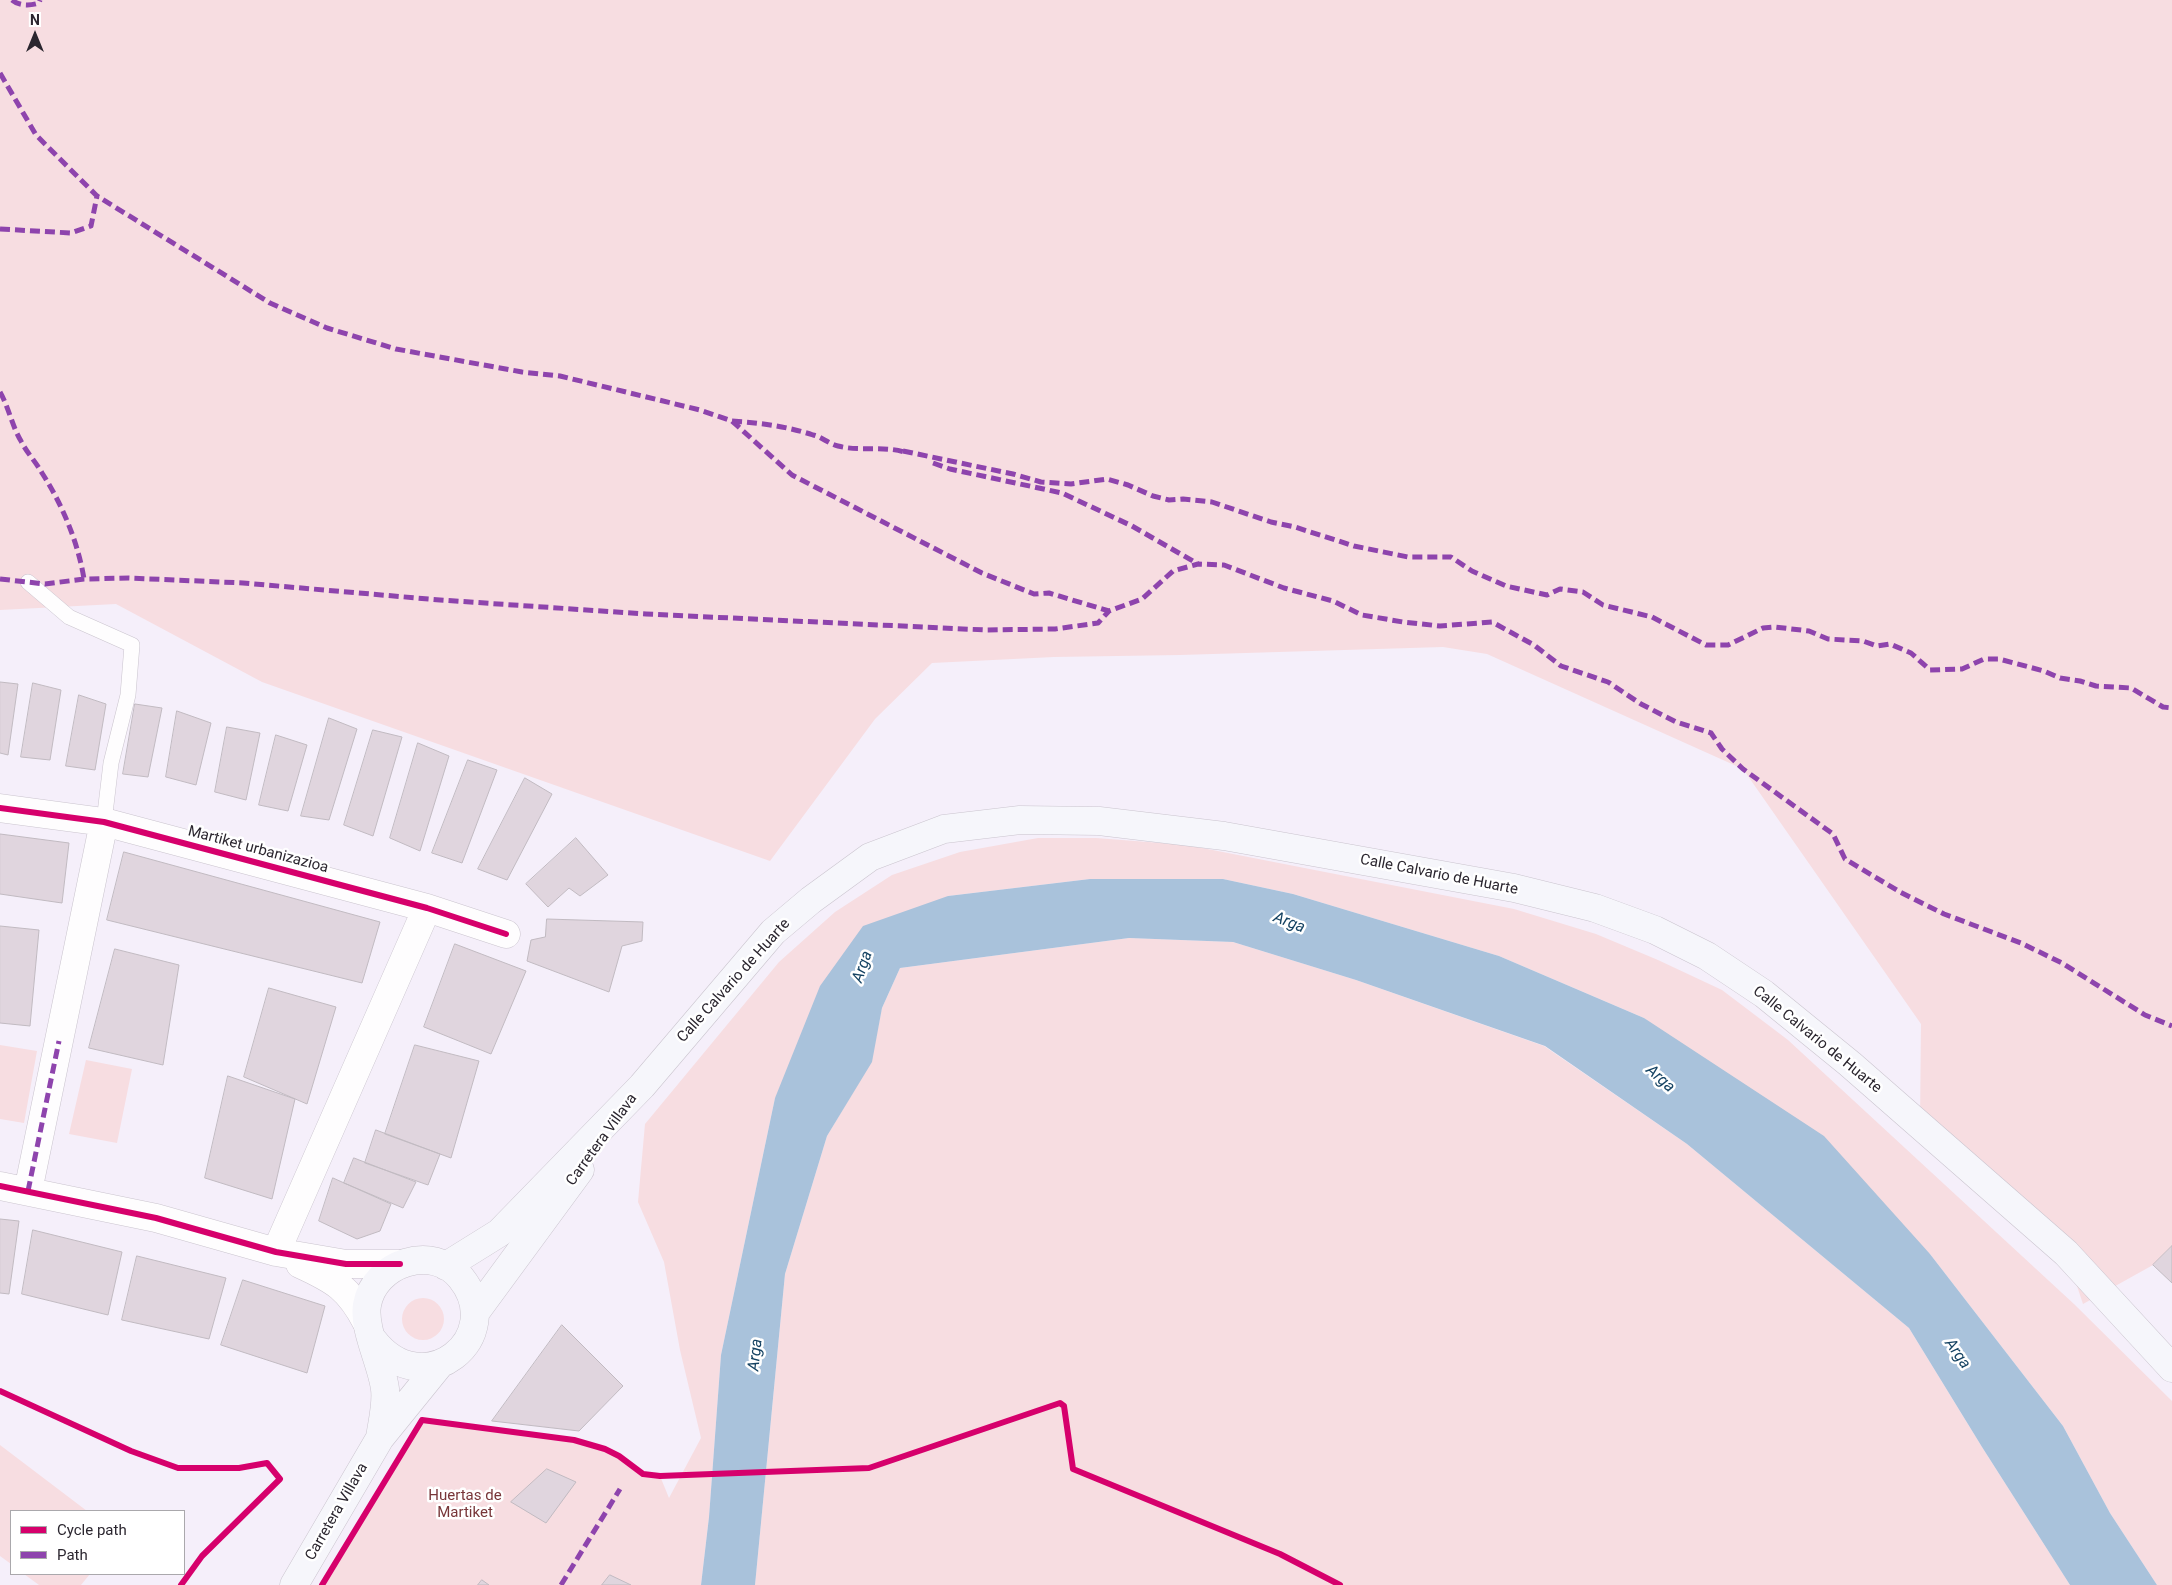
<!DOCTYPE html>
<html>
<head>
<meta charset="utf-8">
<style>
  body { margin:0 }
  #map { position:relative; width:2172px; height:1585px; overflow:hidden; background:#f5effa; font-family:Roboto,sans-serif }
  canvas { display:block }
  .legend { position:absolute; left:10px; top:1510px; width:175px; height:65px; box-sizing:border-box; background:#fff; border:1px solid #aaa8ac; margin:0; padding:6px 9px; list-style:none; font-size:15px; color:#2b262f }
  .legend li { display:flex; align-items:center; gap:10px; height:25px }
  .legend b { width:25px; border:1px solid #aaa8ac }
  .north { position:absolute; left:10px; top:10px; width:50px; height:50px; -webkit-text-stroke:4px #fff; paint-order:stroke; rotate:0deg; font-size:14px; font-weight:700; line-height:20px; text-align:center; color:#2b262f }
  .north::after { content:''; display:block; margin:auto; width:18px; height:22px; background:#2b262f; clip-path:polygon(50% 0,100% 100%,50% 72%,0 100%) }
</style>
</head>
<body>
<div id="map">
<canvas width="2172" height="1585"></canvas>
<ul class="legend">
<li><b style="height:6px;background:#d6006c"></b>Cycle path</li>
<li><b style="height:6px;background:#8e44ad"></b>Path</li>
</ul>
<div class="north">N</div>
</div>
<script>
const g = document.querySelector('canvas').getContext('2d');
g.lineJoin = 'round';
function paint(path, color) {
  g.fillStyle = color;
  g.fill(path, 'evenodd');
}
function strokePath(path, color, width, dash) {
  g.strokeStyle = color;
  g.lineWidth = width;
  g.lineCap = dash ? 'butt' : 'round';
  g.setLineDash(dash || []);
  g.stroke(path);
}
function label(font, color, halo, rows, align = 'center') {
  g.font = font + ' Roboto,sans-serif';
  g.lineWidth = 5;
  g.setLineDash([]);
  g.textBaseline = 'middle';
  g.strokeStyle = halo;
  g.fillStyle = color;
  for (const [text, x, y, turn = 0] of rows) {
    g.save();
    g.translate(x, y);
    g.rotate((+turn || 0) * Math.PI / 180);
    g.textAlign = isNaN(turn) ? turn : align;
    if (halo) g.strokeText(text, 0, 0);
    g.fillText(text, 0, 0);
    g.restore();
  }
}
const green = new Path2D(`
  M0 0H2172V1246L2153 1265 2083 1304 2066 1253 1920 1125 1921 1024 1743 769 1487 654 1443 647 1180 655 1054 657 932 663 875 719 770 861 262 682 116 604 0 610Z
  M1038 838H1096L1187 845 1514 909 1596 934 1658 960 1722 990 1788 1040 2074 1304 2172 1401V1585H2157L2110 1513 2063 1426 1930 1254 1644 1018 1499 956 1293 894 1223 879H1090L948 896 775 1098 721 1355 709 1517 701 1585H322L422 1420C477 1425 535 1429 588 1445 598 1447 608 1450 617 1455 638 1467 632 1473 660 1476L669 1498 701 1438 680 1350 664 1262 638 1202 645 1124 779 962 835 912 892 875 960 852Z
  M1129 938 1233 942 1356 980 1544 1046 1687 1144 1909 1328 1982 1447 2070 1585H755L785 1274 827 1136 871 1062 882 1008 900 968Z
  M0 1045 37 1051 24 1123 0 1119Z
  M86 1060 132 1069 117 1143 69 1134Z
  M402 1319a21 21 0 1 1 42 0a21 21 0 1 1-42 0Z
  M0 1445 87 1511H11V1564L0 1556Z
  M24 1574H90L81 1585H39Z`);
const water = new Path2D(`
  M1090 879H1223L1293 894 1499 956 1644 1018 1824 1136 1930 1254 2063 1426 2110 1513 2157 1585H2070L1982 1447 1909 1328 1687 1144 1545 1046 1356 980 1233 942 1129 938 900 968 882 1008 872 1062 827 1136 785 1274 755 1585H701L709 1517 721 1355 775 1098 820 986 863 926 948 896Z`);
const building = new Path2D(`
  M0 682 18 684 8 755 0 753Z
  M33 683 61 690 50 760 21 757Z
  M79 695 106 704 95 770 66 766Z
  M135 704 162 708 148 777 123 774Z
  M177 711 211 723 196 785 166 777Z
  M329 718 357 729 329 820 301 816Z
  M227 727 260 733 246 800 215 792Z
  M373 730 402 737 373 836 344 825Z
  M276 735 307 745 288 811 259 805Z
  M418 743 449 756 420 851 390 838Z
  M468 760 497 770 462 863 432 853Z
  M525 778 552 794 507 880 478 869Z
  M0 834 69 843 62 903 0 894Z
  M576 838 608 875 580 896 569 888 548 907 526 884Z
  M124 852 380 922 362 983 107 920Z
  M547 919 643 922 642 941 622 946 609 992 527 961 531 940 545 937Z
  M0 926 39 930 30 1026 0 1023Z
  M455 944 526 971 491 1054 424 1027Z
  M115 949 179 965 163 1065 89 1048Z
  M269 988 336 1007 307 1104 244 1077Z
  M415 1045 479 1061 451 1158 385 1134Z
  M228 1076 295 1099 272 1199 205 1178Z
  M376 1130 440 1154 428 1185 365 1163Z
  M354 1158 416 1182 403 1208 344 1183Z
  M333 1178 391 1204 380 1231 357 1239 319 1221Z
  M0 1219 19 1221 9 1294 0 1293Z
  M33 1230 122 1252 108 1315 22 1294Z
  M2172 1246V1283L2153 1265Z
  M137 1256 226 1278 209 1339 122 1320Z
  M243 1280 325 1306 307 1373 221 1345Z
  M562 1325 623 1386 579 1431 492 1421Z
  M547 1469 576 1482 546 1523 511 1502Z
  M610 1575 631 1585H602Z
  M482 1580 489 1585H478Z`);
const path = new Path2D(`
  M433 1421 574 1440 605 1449 619 1456 643 1474 660 1476 794 1472`);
const lane = new Path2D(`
  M28 582 69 617 132 645 128 695 111 763 104 822`);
const street = new Path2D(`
  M0 808 104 822 427 908 506 934
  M0 1186 156 1218 276 1252 346 1264H400
  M28 1191 104 822
  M276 1252 427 908
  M300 1264C335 1280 349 1288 367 1323`);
const secondary = new Path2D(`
  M446 1266 499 1233 642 1086 773 932 811 900 870 857 944 829 1020 820 1099 821 1224 836 1514 888 1595 908 1655 930 1707 956 1764 994 1850 1064 2066 1253 2172 1368
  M475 1313 580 1170
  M373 1340C424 1406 508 1337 461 1278 433 1243 374 1263 367 1305 363 1329 382 1364 385 1389 387 1405 382 1423 380 1438
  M294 1585 380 1438 440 1364`);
const quiet = new Path2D(`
  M12 0C19 6 30 6 39 3L40 0
  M0 73 36 135 97 196 270 303 327 328 396 349 522 372 560 376 700 410 732 421 792 475 982 573 1034 594 1049 593 1109 611 1142 599 1173 571 1198 564 1224 565 1284 588 1333 601 1362 615 1403 622 1440 626 1492 622 1534 645 1561 666 1608 682 1641 704 1676 722 1711 733 1722 749 1743 769 1833 834 1845 859 1900 892 1944 914 2021 943 2062 963 2145 1015 2172 1026
  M0 229 71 233 91 226 97 196
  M0 392C9 408 12 426 21 441 27 453 36 462 42 473 62 504 78 542 84 579
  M732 421C760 423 786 426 813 435 822 437 829 444 838 446 861 452 886 445 907 453
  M903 451 1013 474 1041 482 1071 484 1107 479 1128 485 1153 496 1169 500 1183 499 1212 502 1271 522 1295 527 1354 546 1408 557H1451L1472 571 1506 586 1547 595 1560 589 1583 592 1603 605 1652 617 1706 645H1728L1763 628 1775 627 1809 631 1828 639 1863 641 1877 646 1890 644 1911 653 1930 670 1962 669 1984 659H1999L2044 671 2060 678 2080 681 2096 686 2131 688 2163 707 2172 708
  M933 463 950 469 1062 493 1132 526 1198 564
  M0 579 45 584 84 579 129 578 243 583 440 600 646 614 986 630 1055 629 1098 623 1109 611
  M28 1191 59 1041
  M561 1585 620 1489`);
const cycleway = new Path2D(`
  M0 808 104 822 427 908 506 934
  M0 1186 156 1218 276 1252 346 1264H400
  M0 1391 131 1451 178 1468H239L267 1463 280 1479 202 1556 181 1585
  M322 1585 422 1420 574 1440 605 1449 619 1456 643 1474 660 1476 869 1468 1060 1403 1064 1406 1073 1469 1280 1554 1340 1585`);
const streetNames = [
  ["Martiket urbanizazioa",258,850,15],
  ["Calle Calvario de Huarte",1439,875,11],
  ["Calle Calvario de Huarte",734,981,-48],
  ["Calle Calvario de Huarte",1817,1040,39],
  ["Carretera Villava",602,1140,-54],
  ["Carretera Villava",337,1512,-60]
];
const parkNames = [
  ["Huertas de",465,1496],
  ["Martiket",465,1513]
];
const waterNames = [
  ["Arga",1289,923,21],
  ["Arga",863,967,-71],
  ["Arga",1660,1079,42],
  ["Arga",1957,1354,55],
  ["Arga",756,1355,-84]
];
paint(green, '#f7dde1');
paint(water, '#a9c2db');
paint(building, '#e0d5de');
strokePath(building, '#c1bac1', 1);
strokePath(lane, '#cac4ce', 16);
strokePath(street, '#cac4ce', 29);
strokePath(secondary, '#cac4ce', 29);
strokePath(path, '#d5d3d7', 3, [4, 2.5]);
strokePath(lane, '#fefdfe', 15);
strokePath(street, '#fefdfe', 28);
strokePath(secondary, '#f6f6fb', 28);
strokePath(quiet, '#8e44ad', 5, [10, 5]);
strokePath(cycleway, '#d6006c', 6);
label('15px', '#2b262f', '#fff', streetNames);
label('15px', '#783639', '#fff', parkNames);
label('italic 16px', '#144262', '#fff', waterNames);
</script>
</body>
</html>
